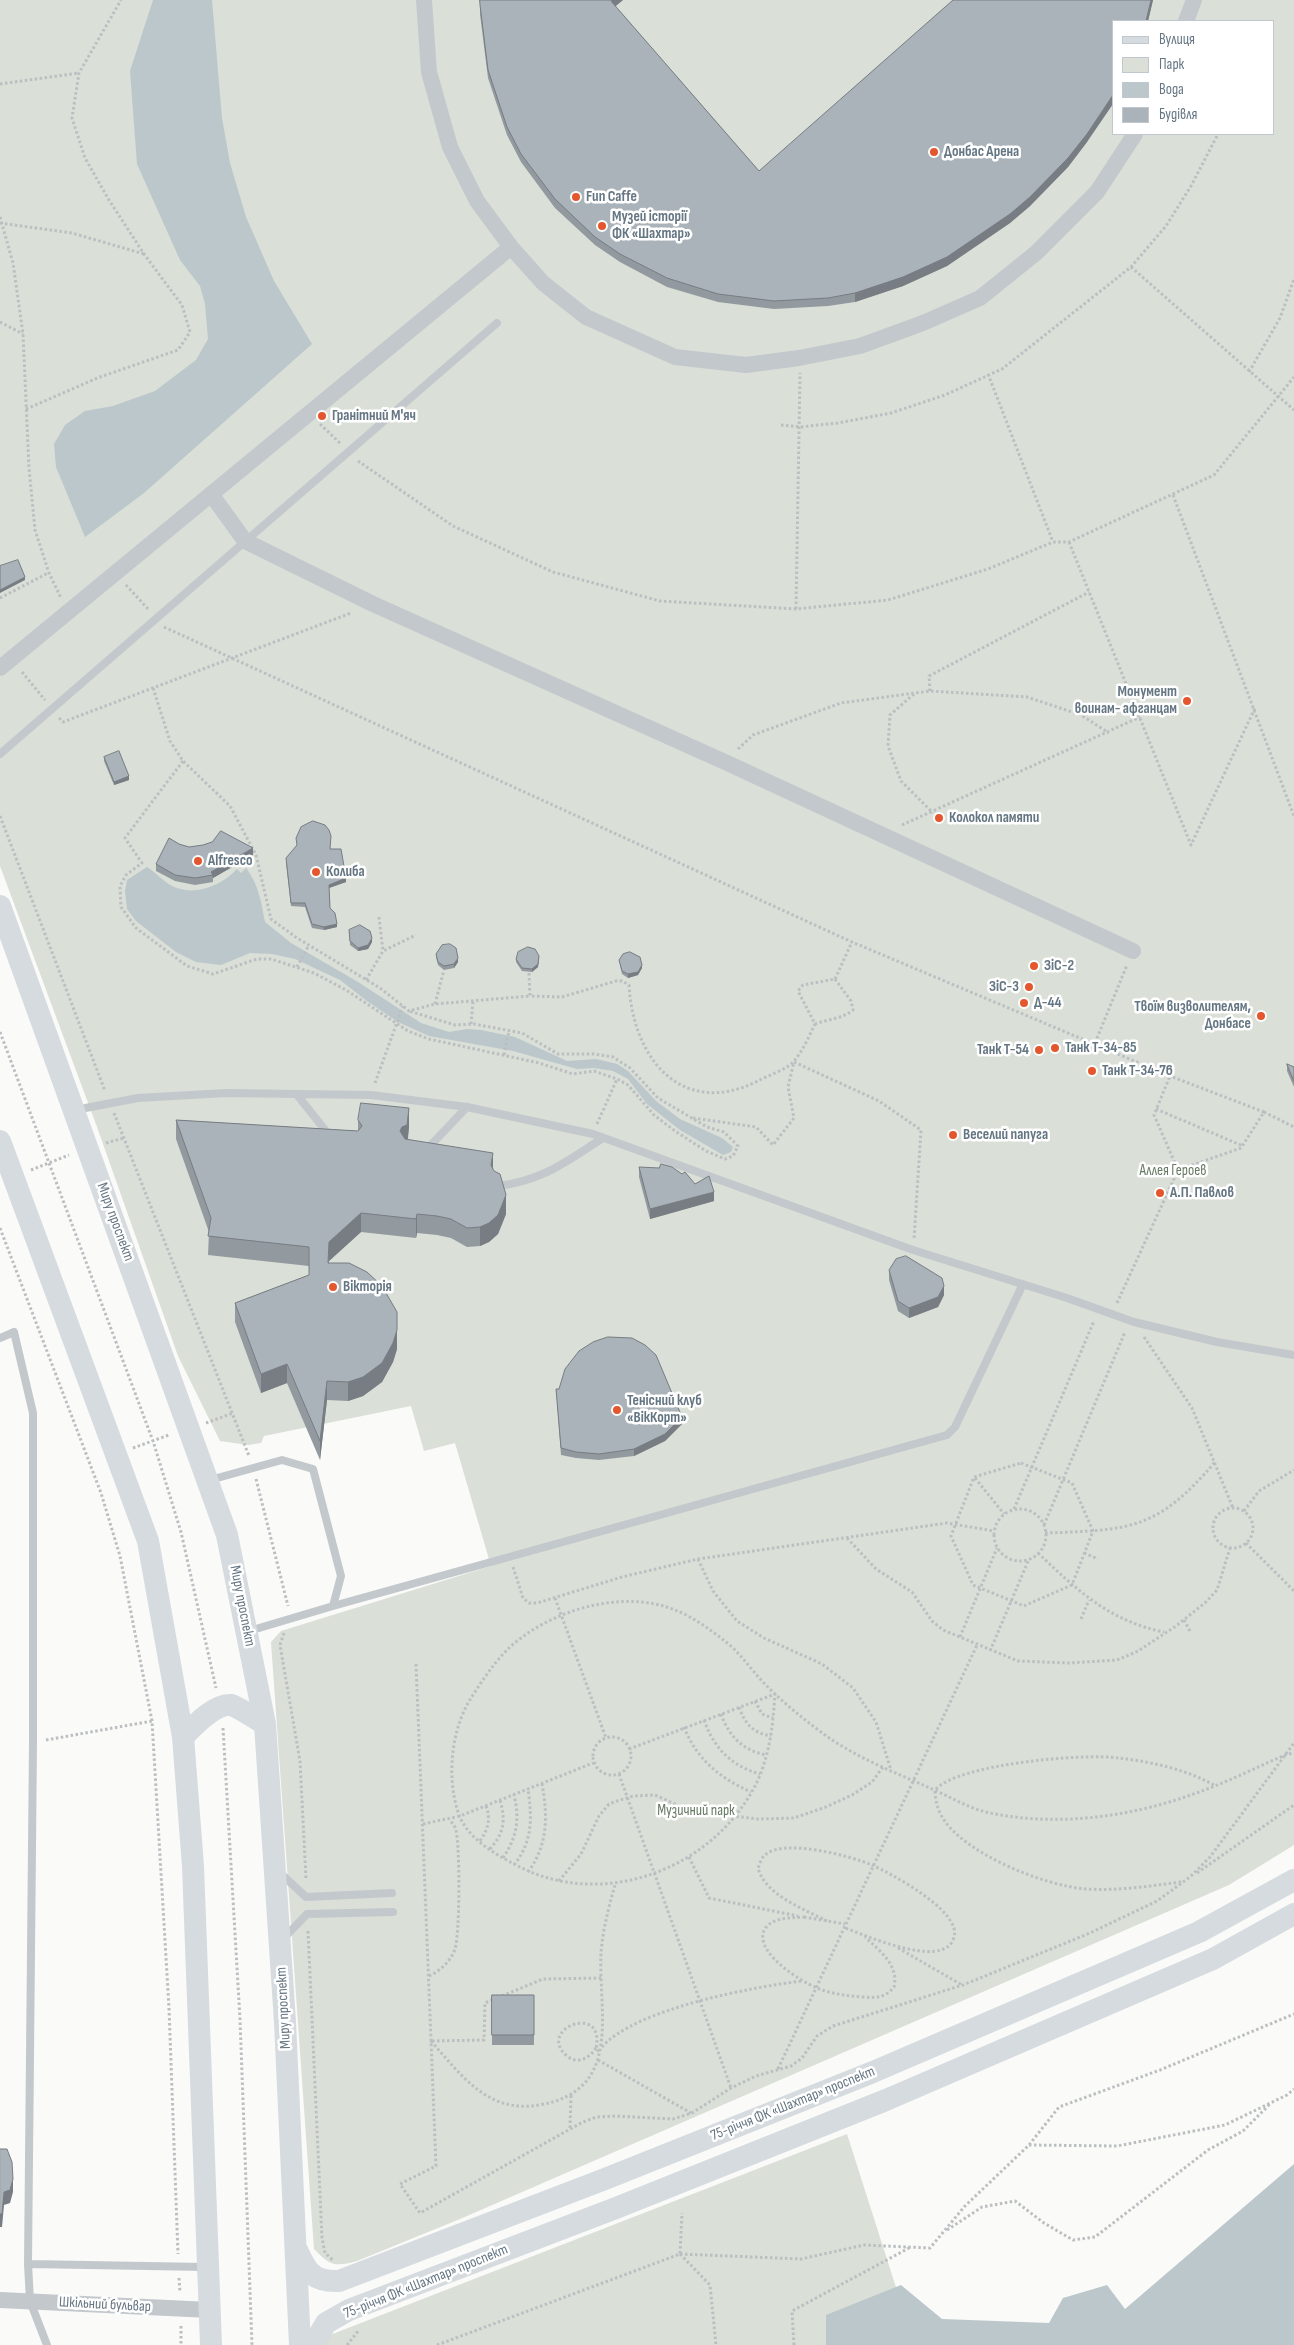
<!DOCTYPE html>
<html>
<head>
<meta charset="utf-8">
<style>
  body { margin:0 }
  #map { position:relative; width:1294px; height:2345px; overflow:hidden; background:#fafaf8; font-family:"Sofia Sans Condensed",sans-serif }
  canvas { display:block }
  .legend { position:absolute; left:1112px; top:20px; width:162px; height:115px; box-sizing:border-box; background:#fff; border:1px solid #c1c8cd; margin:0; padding:6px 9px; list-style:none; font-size:15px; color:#657683 }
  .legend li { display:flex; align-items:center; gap:10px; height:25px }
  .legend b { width:25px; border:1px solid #c1c8cd }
</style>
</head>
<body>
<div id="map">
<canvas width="1294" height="2345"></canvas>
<ul class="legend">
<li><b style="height:6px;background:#d6dbdf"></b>Вулиця</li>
<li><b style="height:14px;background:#dadfd7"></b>Парк</li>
<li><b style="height:14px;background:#bbc7cb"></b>Вода</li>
<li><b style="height:14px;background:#aab3b9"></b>Будівля</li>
</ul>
</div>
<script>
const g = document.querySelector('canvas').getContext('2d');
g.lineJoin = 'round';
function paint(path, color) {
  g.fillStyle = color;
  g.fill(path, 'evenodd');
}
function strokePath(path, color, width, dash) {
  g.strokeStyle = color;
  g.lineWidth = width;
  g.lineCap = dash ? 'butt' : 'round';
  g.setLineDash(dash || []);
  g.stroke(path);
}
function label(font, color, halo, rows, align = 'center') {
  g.font = font + ' "Sofia Sans Condensed",sans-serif';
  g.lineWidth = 5;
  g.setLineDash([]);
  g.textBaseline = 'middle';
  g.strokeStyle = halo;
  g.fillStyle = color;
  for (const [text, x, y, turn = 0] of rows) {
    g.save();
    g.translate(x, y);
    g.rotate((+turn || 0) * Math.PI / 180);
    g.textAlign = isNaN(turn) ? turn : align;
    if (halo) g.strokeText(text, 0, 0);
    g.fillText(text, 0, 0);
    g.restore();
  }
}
const green = new Path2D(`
  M0 0H1294V1845L1229 1885 460 2219 357 2261C335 2267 330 2266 314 2249L271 1642 281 1631 491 1566 455 1443 424 1451 411 1406 264 1436 261 1443 248 1445 220 1441 178 1356 97 1127 0 866ZM1113 21H1273V134H1113Z
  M847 2134 900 2300 854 2345H323L330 2335Z`);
const water = new Path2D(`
  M153 0H212L222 118 230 163 246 217 274 281 312 344 144 493 85 537 56 467 54 444 65 425 85 411 113 406 155 391 196 360 208 339 205 304 200 286 180 260 137 164 130 71Z
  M147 867C156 873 163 881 172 886 195 897 221 886 237 869L241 873 246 868C259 885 261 902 265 922L291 943 358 982 421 1023 449 1032 467 1029 481 1030 515 1037 567 1061 596 1059 617 1064 628 1071 656 1101 680 1119 722 1138 733 1147 731 1152 723 1155 680 1130 647 1104 628 1079 613 1071 594 1068 577 1069 513 1051 429 1036 398 1022 367 1001 340 980 295 959 272 954 250 953 221 965 196 962 176 952 136 921 127 909 125 891 127 880Z
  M1294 2164V2345H826V2315L901 2285 942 2319 1049 2323 1063 2298 1107 2285 1125 2309Z`);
const path = new Path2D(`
  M0 84 79 73
  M0 217 13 263 23 334 29 468 35 530 49 573 61 598
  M0 223 72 233 144 254
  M1131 267 1294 410
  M0 322 23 334
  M1249 372 1280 318 1294 279
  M988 374 1053 542
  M26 409 100 377 178 350 190 332 182 305 144 254 109 200 85 158 72 118 79 73 121 0
  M320 424 341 444
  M781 425 800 427 838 423 891 413 945 395 1002 369 1131 267 1166 226 1191 186 1218 134
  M358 461 453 526 553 572 660 601 796 609 888 600 988 569 1053 542H1069L1214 475 1294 377
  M1173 495 1294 816
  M1069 542 1191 845 1255 708
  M126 585 149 610
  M0 598 48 573
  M796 609 800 373
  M164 627 852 942 1170 1076 1264 1112 1241 1148 1178 1170 1154 1115 1170 1076
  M22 672 45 700
  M153 688 170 741 183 761 230 806 256 855 271 919 297 938 380 988 409 1011 435 1004 530 996
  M930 691 929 676 1089 592
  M914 694 890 715 888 746 901 781 933 813
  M59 718 63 722 351 613
  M738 749 753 735 841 703 930 691 1027 697 1081 715 1109 733
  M183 761 125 838 142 863 126 875 120 886 121 907 136 928 187 966 213 974 257 959H271L314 973 346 990 408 1031 429 1039 539 1063 573 1074 594 1071 617 1079 628 1085 654 1115 675 1131 706 1151 725 1159 733 1156 738 1146 724 1132 707 1127 658 1098 630 1068 613 1057 594 1054H558L522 1033 474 1024 455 1025 409 1011
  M0 816 105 1091
  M902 825 1140 717
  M379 917 383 951
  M297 967 309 945
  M529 973 530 996 562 997 616 981H622L629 985C633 1058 681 1119 758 1081 768 1075 787 1070 794 1061 803 1051 809 1036 815 1024
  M835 979 851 1001 853 1010C842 1019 828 1019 815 1024L798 991 803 985Z
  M835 979 852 942
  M366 980 383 951 416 935
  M435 1004 444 970
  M471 1024 473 1001
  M0 1032 153 1441 181 1532 216 1688
  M1095 1043 1127 965
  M504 1055 509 1031
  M375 1083 403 1006
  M1156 1109 1243 1146
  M1264 1112 1294 1127
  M114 1113 249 1456
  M693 1118 756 1127 773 1145 794 1118 788 1087 794 1062 879 1101 921 1130 914 1239
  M597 1124 617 1079
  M106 1143 124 1138
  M31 1170 69 1155
  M0 1228 101 1493 120 1556 152 1721 169 2008 178 2254
  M1117 1303 1178 1170
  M1144 1337 1192 1408 1233 1508
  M206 1423 233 1413
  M133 1448 169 1435
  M1021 1463 1072 1483 1093 1531 1072 1585 1024 1606 973 1585 951 1536 974 1477Z
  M975 1478 1004 1514
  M256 1479 288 1606
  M1213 1528a20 20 0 1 1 40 0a20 20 0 1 1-40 0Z
  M1014 1509 1094 1321
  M994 1535a26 26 0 1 1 52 0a26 26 0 1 1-52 0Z
  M1244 1511 1259 1491 1294 1470
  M1044 1525 1125 1332
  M1045 1533C1131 1530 1157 1530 1215 1462
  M847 1538 876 1569 912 1592 932 1621 943 1630 1018 1661 1069 1663 1117 1660 1138 1651 1176 1626 1206 1602 1217 1590 1230 1548
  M1246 1543 1294 1591
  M1038 1553C1077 1590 1109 1621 1164 1632
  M1084 1553 1098 1559
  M698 1559 713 1591 737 1621 764 1638 822 1664 853 1688 876 1722 891 1770
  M513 1567 523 1598 529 1603H537L622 1577 698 1559 947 1523 994 1531
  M555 1598 606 1738
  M1081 1619 1089 1600
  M1184 1620 1191 1633
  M284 1633 280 1645 300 1761 306 1879
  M960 1637 997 1548
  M990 1651 1029 1559
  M416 1664 436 2166 400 2184 420 2213 581 2123 596 2117 615 2116 673 2119 692 2113 731 2088 756 2076 791 2066 802 2058 817 2036 833 2026 963 1985 1090 1933 1157 1901 1190 1877 1210 1857 1294 1743
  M755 1701 762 1714 773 1718
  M739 1707C745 1724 753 1733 771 1736
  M721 1714C729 1736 742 1750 766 1755
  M704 1720C714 1748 731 1766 760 1774
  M684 1727C697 1760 720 1778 751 1792
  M223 1728 240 2019 252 2345
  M593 1756a19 19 0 1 1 38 0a19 19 0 1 1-38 0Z
  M46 1740 152 1721
  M629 1749 775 1694C773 1724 770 1754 757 1782 714 1870 601 1912 514 1864 493 1853 468 1838 459 1815 446 1778 451 1730 471 1698 482 1681 493 1664 507 1650 547 1611 621 1588 675 1610 693 1617 711 1630 726 1642 740 1653 750 1668 762 1681 781 1701 802 1718 825 1735 857 1758 896 1773 932 1789 953 1798 971 1810 995 1814 1059 1826 1127 1817 1188 1796 1221 1785 1253 1769 1285 1755L1294 1753
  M619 1774 731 2088
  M423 1824 460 1816 593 1763
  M480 1841C488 1829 491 1820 486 1806
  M490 1849C504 1833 506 1821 500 1800
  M689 1857 709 1898 798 1916
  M503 1858C517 1837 520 1819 514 1795
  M514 1865C533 1841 532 1818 528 1789
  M528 1872C548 1845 548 1816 542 1784
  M1197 1873 1294 1805
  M559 1881 581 1854 599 1816 609 1804 617 1801 633 1796 655 1795 690 1811 758 1819 794 1818 826 1807 852 1795 872 1782 883 1767
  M1181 1882C1150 1886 1118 1891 1086 1889 1045 1886 961 1853 941 1815 937 1807 935 1799 935 1790 957 1764 1084 1753 1119 1758 1152 1762 1185 1769 1214 1785
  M804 1917 845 1924
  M805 1917C795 1918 785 1917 775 1921 769 1923 764 1928 763 1934 759 1955 800 1981 817 1988 832 1994 847 1996 863 1997 876 1998 885 1998 894 1987 899 1965 880 1951 865 1937
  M827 1921C804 1909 765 1895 758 1868 760 1864 761 1858 765 1855 783 1838 851 1856 872 1865 894 1875 932 1897 947 1916 953 1924 957 1931 953 1940 941 1969 864 1935 843 1927
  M308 1931 322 2238 325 2253 333 2260
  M898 1948 962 1985
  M429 1976C440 1971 451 1961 455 1949 460 1933 460 1847 456 1830 455 1826 452 1823 450 1820
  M502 1996 543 1979 602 1978
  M431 2041C461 2075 488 2114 539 2105 624 2091 598 2012 601 1952 603 1929 609 1906 615 1885
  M432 2041 484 2040 485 2003 494 1999
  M602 2047C635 2009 752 1987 802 1981
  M596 2048C590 2058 577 2065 567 2056 535 2029 606 2002 596 2048L600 2053
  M598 2060 691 2113
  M778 2069 977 1645
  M570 2128 571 2094
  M1029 2145 1117 2146 1225 2125 1287 2095 1294 2089
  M947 2230 982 2207 1015 2201 1044 2223 1073 2240 1095 2237 1208 2150 1243 2131 1271 2103
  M680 2254 801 2259 864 2245 930 2248 965 2206 1029 2145 1059 2107 1160 2070 1294 2014
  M680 2254 710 2285 716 2345
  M179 2278 180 2292
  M181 2326V2345
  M347 2345 359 2330
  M437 2345 680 2254 682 2213
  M794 2345 792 2311 909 2248`);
const lane = new Path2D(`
  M0 754 497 323
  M298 1096 329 1135
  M75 1110 138 1098 226 1093 371 1095 467 1107 593 1134 913 1250 1067 1298 1134 1322 1217 1342 1294 1355
  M426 1148 429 1147 467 1107
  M498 1186C544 1180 565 1162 603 1138
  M0 1338 14 1332 33 1413V1742L28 2264
  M210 1480 282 1460 313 1469 341 1576 333 1606 249 1631
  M333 1606 947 1435 955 1427 1023 1284
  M279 1872 306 1897 392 1893
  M283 1939 307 1914 393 1912
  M47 2345 30 2301 28 2264 206 2267`);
const street = new Path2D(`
  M424 0 429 72 450 147 477 201 511 247 543 283 586 317 675 357 746 365 799 358 860 346 923 323 980 298 1036 253 1097 192 1135 134
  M1186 21 1194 0
  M211 494 245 541 373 604 725 762 1133 951
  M0 668 511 247
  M0 2300 210 2310`);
const secondary = new Path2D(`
  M0 906 227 1535 265 1724 285 2022 300 2345
  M0 1141 148 1541 183 1737 193 1866 211 2345
  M183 1737C193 1727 215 1703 231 1705 239 1707 257 1720 265 1724
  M297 2250C307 2272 313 2282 339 2281L605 2179 873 2072 1199 1932 1294 1880
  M313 2345 326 2323 349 2310 616 2208 886 2100 1213 1959 1294 1914`);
const wall = new Path2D(`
  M480 0H623L615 6 759 171 1153 0 1148 21H1113L1087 142 1068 167 1030 206 1010 223 947 266 903 286 855 302 828 306 774 309 718 302 667 287 620 262 595 245 555 208 521 162 507 135 488 78 480 14Z
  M104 757 129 780 114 785 104 761Z
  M179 844 189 847 253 855 213 878V882L195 885 175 881 156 871V864Z
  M331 849 346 882 329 888 330 908 337 927 324 930 312 928 305 907 291 906 286 862Z
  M349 930 372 942 368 949 358 951 350 945Z
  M436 954 458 962 454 968 444 970 438 965 436 957Z
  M516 959H539L538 967 532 972 522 971 516 962Z
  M619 960 642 968 638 975 628 978 622 974Z
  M1287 1064 1294 1067V1087L1287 1071Z
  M176 1120 358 1131V1120L409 1127 408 1139 493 1170 506 1214 498 1234 489 1242 480 1246 467 1247 451 1238 437 1235 417 1233 416 1238 361 1232 329 1261V1263L397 1349 393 1362 382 1382 363 1396 348 1401 327 1400 320 1460 287 1383 261 1393 235 1322V1303L309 1275V1266L208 1255 209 1232 176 1139Z
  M639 1167 695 1184 714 1201 650 1219 639 1177Z
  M889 1270 944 1295 938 1307 909 1318 898 1311 889 1280Z
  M556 1389H559L682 1424 665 1441 634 1456 599 1460 576 1458 561 1455Z
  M492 1995H534V2045H492Z`);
const shadedWall = new Path2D(`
  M613 0H623L611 10V1Z
  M1151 0H1153L1148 21H1146Z
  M1113 95V104L1087 142 1068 167 1030 206 1010 223 947 266 903 286 855 302V293Z
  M25 577V580L0 593V590Z
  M129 776V780L114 785V782Z
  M253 848V855L213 878 211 872Z
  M346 878V882L329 888V885Z
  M337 924V927L324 930V927Z
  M372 938V942L368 949 358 951V948Z
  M539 956 538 967 532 972V969Z
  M458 958V962L454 968V964Z
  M642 965V968L638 975 628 978V974Z
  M409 1108V1127L407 1144 400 1131Z
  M493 1153V1172L491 1165Z
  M714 1192V1201L650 1219V1209Z
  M506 1195V1214L498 1234 489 1242 480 1246V1227Z
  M361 1213V1232L329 1261 328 1282 329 1242Z
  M417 1214V1233L416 1238V1219Z
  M944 1286V1295L938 1307 909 1318V1308Z
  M397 1330V1349L393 1362 382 1382 363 1396 348 1401V1382Z
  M287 1364V1383L261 1393V1374Z
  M327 1381V1400L320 1460V1441Z
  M682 1417V1424L665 1441 634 1456V1449Z
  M13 2179V2192L10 2203 4 2205 2 2227H0V2214L4 2192Z`);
const building = new Path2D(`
  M480 0H613L611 1 759 171 953 0H1151L1146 21H1113V95L1087 134 1068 158 1030 197 1010 214 947 257 903 277 855 293 828 298 774 301 718 294 667 278 620 254 595 237 555 199 521 154 507 127 488 70 480 5Z
  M18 560 25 577 0 590V566Z
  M119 751 129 776 114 782 104 757Z
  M313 821 325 825 329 830 331 836 330 849H341L346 878 329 885 330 908 335 913 337 924 324 927 312 924 305 903H291L286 858 297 845 296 838 301 827Z
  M221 831 253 848 211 872 213 875 195 878 175 875 156 864 169 838 179 844 189 847 203 845 212 842Z
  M360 925 370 931 372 938 368 945 358 948 350 941 349 930Z
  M450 944 456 948 458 958 454 964 444 966 438 962 436 954 442 945Z
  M528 947 535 949 539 956 538 964 532 969 522 968 516 959 518 952Z
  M630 952 640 957 642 965 638 972 628 974 622 971 619 960 623 954Z
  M1287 1064 1294 1067V1081Z
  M361 1103 409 1108 407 1125 402 1127 400 1131 405 1139 493 1153 491 1165 494 1171 500 1174 506 1195 498 1215 489 1223 480 1227 467 1228 451 1219 437 1216 417 1214 416 1219 361 1213 329 1242 328 1263H349L367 1272 382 1286 397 1312V1330L393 1343 382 1363 363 1377 348 1382 327 1381 320 1441 287 1364 261 1374 235 1303 309 1275V1247L208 1236 211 1218 176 1120 358 1131 362 1126 358 1120Z
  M661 1164 672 1167 682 1174 685 1172 695 1184 709 1176 714 1192 650 1209 639 1167 659 1168Z
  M906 1256 942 1278 944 1286 938 1297 909 1308 898 1301 889 1270 896 1259Z
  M608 1337 632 1338 645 1345 656 1355 682 1417 665 1434 634 1449 599 1454 576 1452 561 1448 556 1389H559L565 1369 579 1351 593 1342Z
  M492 1995H534V2035H492Z
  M0 2149H7L12 2162 13 2179 10 2190 4 2192 2 2214H0Z`);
const markers = [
  [934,152,5,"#e4572e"],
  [576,197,5,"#e4572e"],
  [602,226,5,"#e4572e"],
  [322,416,5,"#e4572e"],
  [1187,701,5,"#e4572e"],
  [939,818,5,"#e4572e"],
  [198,861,5,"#e4572e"],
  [316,872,5,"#e4572e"],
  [1034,966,5,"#e4572e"],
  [1029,987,5,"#e4572e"],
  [1024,1003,5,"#e4572e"],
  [1261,1016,5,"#e4572e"],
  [1055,1048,5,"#e4572e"],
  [1039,1050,5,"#e4572e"],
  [1092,1071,5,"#e4572e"],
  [953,1135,5,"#e4572e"],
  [1160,1193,5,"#e4572e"],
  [333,1287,5,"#e4572e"],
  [617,1410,5,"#e4572e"]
];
const poiNames = [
  ["Донбас Арена",944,152],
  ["Fun Caffe",586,197],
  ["Музей історії",612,217],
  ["ФК «Шахтар»",612,234],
  ["Гранітний М'яч",332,416],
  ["Монумент",1177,692,"right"],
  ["воинам- афганцам",1177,709,"right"],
  ["Колокол памяти",949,818],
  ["Alfresco",208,861],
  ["Колиба",326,872],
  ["ЗіС-2",1044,966],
  ["ЗіС-3",1019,987,"right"],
  ["Д-44",1034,1003],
  ["Твоїм визволителям,",1251,1007,"right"],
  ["Донбасе",1251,1024,"right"],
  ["Танк Т-34-85",1065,1048],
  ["Танк Т-54",1029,1050,"right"],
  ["Танк Т-34-76",1102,1071],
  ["Веселий папуга",963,1135],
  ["А.П. Павлов",1170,1193],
  ["Вікторія",343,1287],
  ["Тенісний клуб",627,1401],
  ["«ВікКорт»",627,1418]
];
const parkNames = [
  ["Аллея Героев",1173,1171],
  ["Музичний парк",696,1811]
];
const streetNames = [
  ["Миру проспект",115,1222,70],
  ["Миру проспект",242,1606,79],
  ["Миру проспект",284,2008,-93],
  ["75-річчя ФК «Шахтар» проспект",793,2104,-22],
  ["75-річчя ФК «Шахтар» проспект",426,2282,-22],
  ["Шкільний бульвар",105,2305,3]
];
paint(green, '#dadfd7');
paint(water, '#bbc7cb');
strokePath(path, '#bbbfc2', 3, [2.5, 2.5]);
strokePath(lane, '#c3c8cc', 8);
strokePath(street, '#c3c8cc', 16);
strokePath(secondary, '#d6dbdf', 22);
paint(wall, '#929a9f');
paint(shadedWall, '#777d82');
paint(building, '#aab3b9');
strokePath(building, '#777d82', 1);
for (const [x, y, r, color] of markers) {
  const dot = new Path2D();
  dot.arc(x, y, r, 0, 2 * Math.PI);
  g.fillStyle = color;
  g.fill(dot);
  strokePath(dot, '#fff', 2);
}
label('bold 15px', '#657683', '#fff', poiNames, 'left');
label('15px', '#687a64', '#fff', parkNames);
label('15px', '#657683', '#fff', streetNames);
</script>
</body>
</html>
